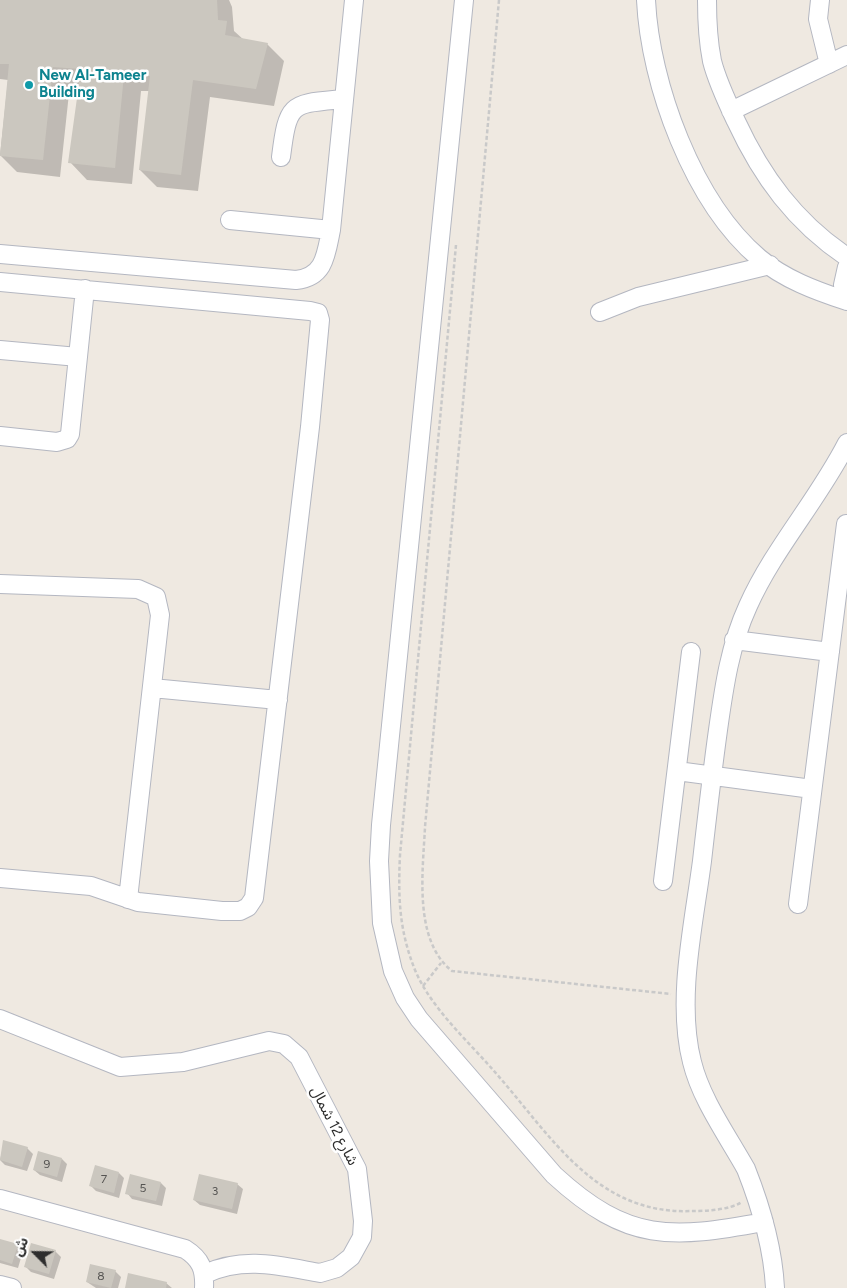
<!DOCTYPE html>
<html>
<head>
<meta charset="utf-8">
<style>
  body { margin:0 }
  #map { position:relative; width:847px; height:1288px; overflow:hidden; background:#efe9e1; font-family:Figtree,"Noto Sans Arabic",sans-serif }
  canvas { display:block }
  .north { position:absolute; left:10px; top:1228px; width:50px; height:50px; -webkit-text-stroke:4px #fff; paint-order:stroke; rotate:293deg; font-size:14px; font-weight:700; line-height:20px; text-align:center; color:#2e2e2e }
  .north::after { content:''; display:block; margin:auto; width:18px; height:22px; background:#2e2e2e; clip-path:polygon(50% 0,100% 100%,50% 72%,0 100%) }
</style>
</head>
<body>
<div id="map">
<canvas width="847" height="1288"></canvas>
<div class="north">ش</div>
</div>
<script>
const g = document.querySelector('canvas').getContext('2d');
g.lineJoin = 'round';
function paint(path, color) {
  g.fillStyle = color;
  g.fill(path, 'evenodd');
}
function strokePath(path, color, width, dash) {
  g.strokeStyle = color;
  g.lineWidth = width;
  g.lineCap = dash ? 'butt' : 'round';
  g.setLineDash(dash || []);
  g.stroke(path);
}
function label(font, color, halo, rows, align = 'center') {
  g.font = font + ' Figtree,"Noto Sans Arabic",sans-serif';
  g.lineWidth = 5;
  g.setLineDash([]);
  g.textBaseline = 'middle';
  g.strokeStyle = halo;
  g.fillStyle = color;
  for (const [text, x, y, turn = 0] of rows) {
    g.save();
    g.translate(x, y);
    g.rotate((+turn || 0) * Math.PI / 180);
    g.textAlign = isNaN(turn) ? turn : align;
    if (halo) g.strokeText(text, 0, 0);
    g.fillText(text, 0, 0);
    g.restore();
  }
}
const shadow = new Path2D(`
  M0 0H229L232 7 234 31 244 40 267 44 284 61 274 106 210 97 198 191 157 187 140 170 149 91H141L132 184 87 180 70 162 80 84H70L60 177 17 172 0 155 8 80 0 79Z
  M4 1142 27 1148 33 1154 27 1171 5 1165 0 1160Z
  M62 1159 67 1164 62 1182 40 1175 34 1170Z
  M119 1173 124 1178 119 1198 96 1191 90 1185Z
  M161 1183 166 1188 162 1206 132 1199 127 1193Z
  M237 1184 243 1189 237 1214 200 1205 194 1200Z
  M0 1240 17 1245 23 1251 18 1268 0 1263Z
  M55 1251 61 1257 54 1279 31 1272 25 1266Z
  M115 1271 121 1277 118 1288H96L87 1282Z
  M166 1283 172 1288H126Z`);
const building = new Path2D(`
  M0 0H217L218 20 227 21 225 35 268 43 256 89 193 80 181 175 139 170 150 76 124 74 115 168 68 163 81 69 53 67 43 160 0 156 9 64H0Z
  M3 1140 28 1147 22 1167 0 1160Z
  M38 1151 62 1158 57 1177 33 1170Z
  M95 1165 119 1172 114 1193 89 1186Z
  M130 1174 161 1182 156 1201 125 1194Z
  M199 1174 238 1183 232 1209 193 1200Z
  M0 1239 18 1244 12 1264 0 1260Z
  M31 1243 56 1250 49 1274 24 1267Z
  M90 1264 116 1270 111 1288 86 1282Z
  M128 1273 167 1282 166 1288H125Z`);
const path = new Path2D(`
  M499 0 425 827C423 871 413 940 452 971L671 994
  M456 245 400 855C398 897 399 930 415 970 431 1008 467 1040 494 1071 550 1134 595 1215 691 1211 707 1211 729 1210 742 1202
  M423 986 441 963`);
const minor = new Path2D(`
  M464 0 381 825 379 861 382 923 393 971 405 998 419 1019 554 1175C628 1243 671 1239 764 1222
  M646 0C650 84 693 202 759 258 784 279 816 291 847 301
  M707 0C707 20 708 41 712 61 717 81 727 102 736 121 762 177 795 222 847 257
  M820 0 818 19 829 64
  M731 111 847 55
  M281 157C288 101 291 104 344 99
  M230 220 331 230
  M0 254 296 280C325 277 326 254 331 230L354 0
  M847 267 843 285 847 301
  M0 282 310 311 318 313 320 320 310 427 254 898 248 907 240 911H222L138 902 91 886 0 878
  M600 312 638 297 770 265
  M0 350 78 357
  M0 436 57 442 67 439 70 434 85 289
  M0 584 138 589 156 597 160 615 128 899
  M734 640 830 652
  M152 688 278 700
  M677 771 812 789
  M663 881 691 652
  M798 904 846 524
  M0 1019 120 1067 183 1062 269 1041 284 1044 299 1057 357 1169 363 1221 362 1237 351 1257 337 1268 320 1273C280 1266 244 1256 205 1274
  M0 1199 185 1249C201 1259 205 1270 204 1288
  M0 1285 12 1288
  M775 1288C773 1247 761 1207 746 1169 727 1135 701 1099 692 1062 676 1000 694 923 702 861 707 817 712 773 718 730 724 687 730 645 748 606 774 548 818 500 847 443`);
const markers = [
  [29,85,5,"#0f9aa8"]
];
const numberNames = [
  ["9",47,1164],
  ["7",104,1179],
  ["5",143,1188],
  ["3",215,1191],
  ["8",101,1276]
];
const cultureNames = [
  ["New Al-Tameer",39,76],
  ["Building",39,93]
];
const streetNames = [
  ["شارع 12 شمال",334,1126,63]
];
paint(shadow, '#0003');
paint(building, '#cbc7bf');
strokePath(minor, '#b4b7c1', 20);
strokePath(path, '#c9c9c9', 2.5, [4, 2.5]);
strokePath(minor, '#fff', 18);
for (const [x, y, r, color] of markers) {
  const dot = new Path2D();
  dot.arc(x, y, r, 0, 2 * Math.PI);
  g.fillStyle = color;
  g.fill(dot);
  strokePath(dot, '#fff', 2);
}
label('12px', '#555452', null, numberNames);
label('bold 15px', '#0d838f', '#fff', cultureNames, 'left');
label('15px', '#2e2e2e', '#fff', streetNames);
</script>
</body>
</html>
